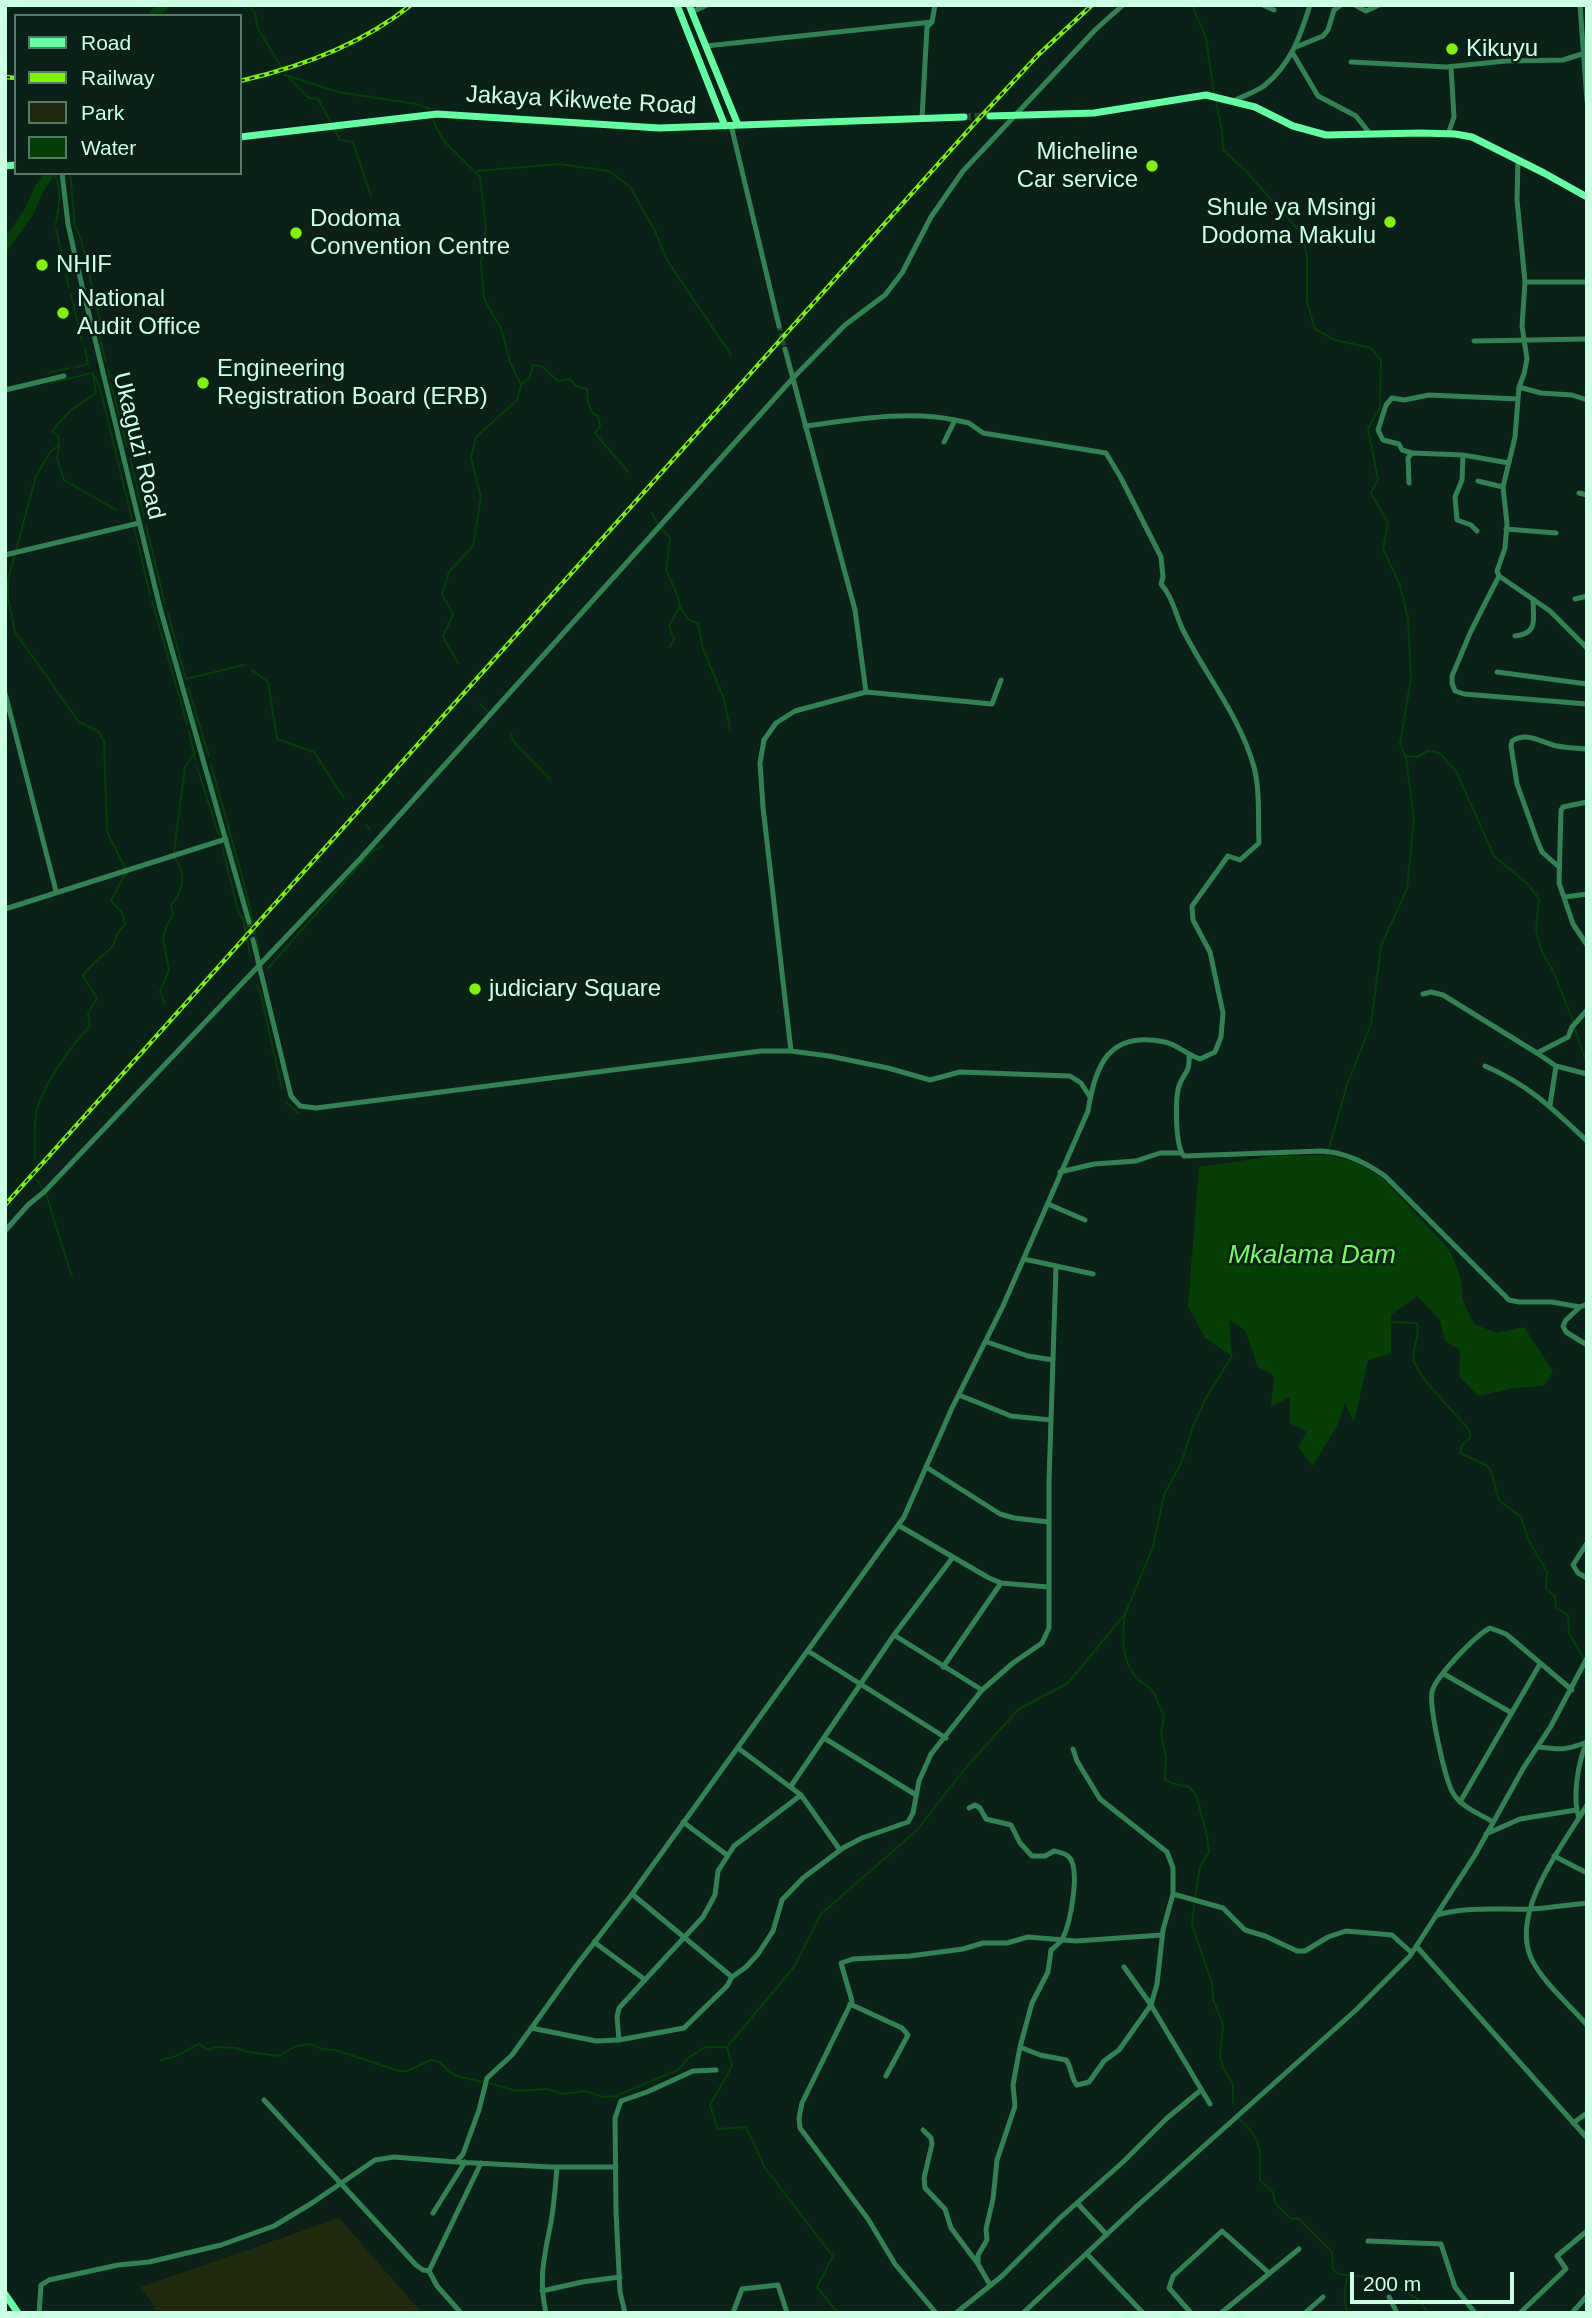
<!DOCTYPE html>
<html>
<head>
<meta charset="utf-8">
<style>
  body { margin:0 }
  #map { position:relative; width:1592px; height:2318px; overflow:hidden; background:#0b2017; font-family:Helvetica,sans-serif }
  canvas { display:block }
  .frame { position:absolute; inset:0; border:7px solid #caffe4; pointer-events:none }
  .legend { position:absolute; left:14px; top:14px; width:228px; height:161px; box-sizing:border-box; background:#0b2017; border:2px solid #577969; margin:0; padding:9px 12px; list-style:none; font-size:21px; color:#caffe4 }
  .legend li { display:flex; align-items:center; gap:14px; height:35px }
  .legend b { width:35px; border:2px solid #577969 }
  .scale { position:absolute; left:1350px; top:2272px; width:164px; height:32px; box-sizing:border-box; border:4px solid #caffe4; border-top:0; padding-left:9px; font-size:21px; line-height:24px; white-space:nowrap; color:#caffe4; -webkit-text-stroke:5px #0b2017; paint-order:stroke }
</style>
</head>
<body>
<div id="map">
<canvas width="1592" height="2318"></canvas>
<div class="frame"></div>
<ul class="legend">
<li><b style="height:9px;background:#61ffa2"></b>Road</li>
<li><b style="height:9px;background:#7ef500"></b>Railway</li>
<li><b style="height:19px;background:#202a0d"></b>Park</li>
<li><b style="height:19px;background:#053f06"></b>Water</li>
</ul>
<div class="scale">200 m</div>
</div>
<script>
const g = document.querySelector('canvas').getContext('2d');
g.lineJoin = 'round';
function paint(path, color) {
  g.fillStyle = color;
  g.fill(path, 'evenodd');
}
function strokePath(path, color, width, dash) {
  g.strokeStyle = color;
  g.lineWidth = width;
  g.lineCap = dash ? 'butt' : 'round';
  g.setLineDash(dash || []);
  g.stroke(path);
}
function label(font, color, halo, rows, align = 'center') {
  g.font = font + ' Helvetica,sans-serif';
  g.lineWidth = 5;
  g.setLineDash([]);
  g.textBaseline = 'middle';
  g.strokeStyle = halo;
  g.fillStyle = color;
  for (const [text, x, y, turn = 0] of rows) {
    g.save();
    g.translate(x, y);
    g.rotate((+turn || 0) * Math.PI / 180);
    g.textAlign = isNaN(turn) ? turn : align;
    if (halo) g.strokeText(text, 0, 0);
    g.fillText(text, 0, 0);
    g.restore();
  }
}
const green = new Path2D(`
  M339 2218 422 2313H158L141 2287Z`);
const water = new Path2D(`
  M1327 1155 1355 1162 1381 1177 1450 1250 1460 1276 1463 1301 1474 1324 1497 1333 1524 1327 1553 1371 1544 1386 1514 1388 1478 1396 1459 1376 1460 1350 1445 1341 1440 1320 1417 1296 1391 1315V1354L1368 1360 1354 1423 1345 1403 1338 1424 1313 1466 1298 1447 1307 1432 1290 1423V1397L1271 1407 1274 1376 1258 1367 1245 1330 1229 1320 1232 1356 1205 1338 1188 1306 1199 1167 1273 1156Z`);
const stream = new Path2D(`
  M249 5 255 13 258 29 282 68
  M1192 5 1206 38 1214 93
  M285 75 338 92 416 104 430 109
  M289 78 309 98 318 99 330 121
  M1216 101 1222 132 1223 150 1246 171 1302 234 1307 256V302L1315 329 1335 340 1371 348 1381 360 1380 407 1368 429 1378 479 1371 493 1388 523 1383 549 1400 585 1408 619 1411 678 1400 744 1405 756 1417 757 1428 751 1439 753 1456 771 1494 856 1529 885 1539 899 1536 930 1541 950 1553 971 1574 1023
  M432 118 443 140 480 177 486 227 481 263 484 298 502 331 510 362 521 385 517 400 476 437 471 458 481 497 473 546 449 572 442 594 453 614 443 637 458 663
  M334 129 340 140 353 142 371 196
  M477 171 559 164 609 171 630 187 655 231 667 260 731 355
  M53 173C63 185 59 208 56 223
  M70 173 75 226 81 239 100 320V339L106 362
  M56 229 65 267
  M66 274 69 287
  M71 295 82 341
  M76 367 88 364 85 348
  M108 370 110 377
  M48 373 70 368
  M93 373 96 393 71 410 52 431 58 436 59 445 50 452 36 476 8 580V598L15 632 79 722 98 731 104 741 107 832 125 868
  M95 377 99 385 132 519
  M51 383 92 373
  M111 383 127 447
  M521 385 530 377 533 365 543 367 558 381 570 379 576 386 587 389 588 403 593 414 598 416 600 426 595 433 628 472
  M59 447 57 458 64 480 116 510
  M130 457 144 516
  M652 513 659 526 670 538 666 570 677 594 680 607 688 619 698 624 703 649 724 699 730 729
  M146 525 165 604
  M134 527 150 594
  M152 601 187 724
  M168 613 186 679 244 665
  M670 647 674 639 669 626 679 608
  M252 670 268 682 277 739 314 752 344 798
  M188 687 209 756
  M480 704 488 712
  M189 731 195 759
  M510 733 515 743 550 779
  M211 764 246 891 259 951
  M197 767 219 836
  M366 825 370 830
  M222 847 239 914 243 918 250 955
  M174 852 185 767 195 752
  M268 968 363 861 373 851 383 846
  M256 985 260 991 282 1089
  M165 1005 160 991 169 970 163 938 166 927 173 915 171 905C183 892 187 873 175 858
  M1575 1029 1587 1064
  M286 1102 298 1113
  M1327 1155 1347 1085 1371 1024 1381 946 1407 889 1414 818 1406 758
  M35 1158C35 1144 34 1128 36 1114 40 1089 72 1044 90 1026L88 1013 97 998 83 976C92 961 107 955 113 945 119 936 113 936 125 925L122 912 111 901 126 872
  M37 1180 43 1190
  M46 1194 72 1277
  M1391 1322 1417 1323C1421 1337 1411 1347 1414 1361 1419 1379 1457 1414 1470 1431V1438L1462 1445 1460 1453 1486 1465 1491 1471 1499 1500 1521 1517 1529 1541 1547 1572 1546 1589 1555 1596 1556 1608 1568 1615 1569 1633 1587 1664
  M1125 1614C1122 1636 1121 1659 1136 1677 1141 1683 1149 1686 1153 1692 1156 1696 1160 1709 1164 1716L1161 1734 1166 1757 1165 1779 1171 1783 1189 1787 1196 1795 1206 1831 1209 1852 1200 1867 1195 1898
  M1194 1904 1192 1925 1212 1983 1213 1999 1223 2024 1220 2055 1223 2068 1233 2085V2103
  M161 2060 176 2056 199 2044 208 2050 216 2047 236 2048 248 2052 279 2056 296 2046 310 2044 322 2049 335 2050 399 2071H407L431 2060 440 2062 449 2072 457 2076 483 2082
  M488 2083 516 2091 548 2089 563 2094 584 2091 604 2097 616 2096 678 2070 688 2058 705 2047H727
  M1239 2119C1262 2137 1261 2153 1260 2180L1273 2192 1275 2203 1291 2219 1298 2218 1332 2252 1333 2269 1338 2274 1380 2278 1418 2299 1428 2313
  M1347 2278C1344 2288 1344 2302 1347 2313
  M838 2313 817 2287 833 2256 765 2168 746 2127 718 2129 710 2105 732 2066 727 2047 794 1967 821 1914 916 1831 969 1764 1019 1709 1068 1683 1125 1614 1153 1547 1164 1495 1182 1461 1193 1426 1206 1398 1232 1356`);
const river = new Path2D(`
  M153 16 164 5
  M5 246 30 210 39 189 50 173`);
const streetTunnel = new Path2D(`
  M779 326 785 349
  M249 922 253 940`);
const secondaryTunnel = new Path2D(`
  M964 117 990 116`);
const street = new Path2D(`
  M1263 5 1274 10
  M1355 5 1366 11 1379 5
  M1580 5 1587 101
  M692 12 707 5
  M706 46 932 22
  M1296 47 1323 36 1328 30 1334 10 1341 5
  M1292 52 1318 96 1356 116 1371 135
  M1351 62 1446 67 1506 61 1563 60 1582 54
  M1234 101C1243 96 1255 92 1264 86 1291 64 1300 37 1310 5
  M922 118 927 27 932 22 935 5
  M731 125 779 326
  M1448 134 1454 117 1451 67
  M1518 159 1517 200 1525 282 1522 326 1527 359 1524 374 1519 387 1515 437 1503 487 1507 524 1505 548 1497 571 1499 576 1550 611 1587 648
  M62 173 68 224 78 269 160 608 249 922
  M1525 282H1587
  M1474 341 1587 339
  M785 349 855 610 866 692 992 704 1001 680
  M1519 387 1541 393 1572 395 1587 400
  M5 390 64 376
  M805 426C853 420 907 410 955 420L944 442
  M1412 453 1402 450 1399 444 1383 440 1378 430 1386 405 1392 398 1404 400 1429 395 1518 399
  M1463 455 1462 480 1455 497 1457 520 1471 525 1477 531
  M1478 481 1503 487
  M1409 483 1408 458 1412 453 1463 455 1509 463
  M1579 493 1587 495
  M1506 529 1556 533
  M5 555 139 523
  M1499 576 1471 631 1452 676V683L1455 691 1464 694 1587 704
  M1575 599 1587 596
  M1515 636C1539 634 1533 618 1533 599
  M1497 672 1587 684
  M5 693 56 891
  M1587 802 1563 807 1561 810 1559 883 1573 924 1587 945
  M1559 867 1542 852 1537 840 1517 784 1511 746 1512 741C1528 731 1542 743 1557 746 1567 748 1577 748 1587 749
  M1565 897 1587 894
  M5 909 226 839
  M253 940 291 1096 300 1106 316 1108 761 1051H791L829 1056 888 1068 930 1080 960 1072 1070 1076 1081 1083 1090 1097
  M1423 994 1431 992 1443 995 1537 1053
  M791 1051 763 807 760 763 764 740 776 723 795 711 866 692
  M1189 1055C1190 1075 1184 1071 1179 1086 1175 1099 1175 1147 1184 1156L1321 1151C1345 1152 1365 1162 1385 1176L1509 1300 1519 1302H1552L1580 1307 1587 1304
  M1485 1066C1529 1085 1553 1109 1587 1141
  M1556 1066 1587 1074
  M1550 1105 1556 1066 1537 1053 1568 1037 1572 1027 1587 1010
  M1060 1172 1094 1164 1136 1161 1160 1153H1181
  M1048 1204 1085 1220
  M5 1231 28 1205 44 1192 360 859 793 378 845 325 885 295 902 273 931 217 963 171 1096 29 1123 5
  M1024 1259 1093 1274
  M1580 1307 1566 1320 1563 1326 1566 1332 1587 1345
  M987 1342 1028 1356 1053 1360
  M959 1395 1011 1416 1051 1420
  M926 1467 1000 1514 1014 1518 1049 1522
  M898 1525 989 1578 1001 1583 1048 1587
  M1587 1543 1573 1565 1578 1573 1587 1578
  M894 1635 982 1690
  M808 1651 946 1738
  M943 1667 1001 1583
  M1444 1674 1510 1712
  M824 1738 916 1795
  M1539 1747C1560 1750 1567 1750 1587 1742
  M738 1748 801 1795 840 1850
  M791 1786 894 1635 953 1557
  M1460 1802 1540 1664
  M1587 1805C1564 1844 1510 1910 1531 1958 1543 1983 1569 2004 1587 2025
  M969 1808 975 1805 980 1808 986 1819 1011 1825 1020 1843 1032 1856H1045L1054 1851C1059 1852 1065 1853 1069 1857 1081 1870 1070 1923 1063 1938 1060 1943 1056 1946 1051 1950L1048 1972 1032 2003 1020 2047 1013 2085 1015 2106 997 2160 993 2199 986 2229 987 2240 978 2255V2264L990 2285
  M1579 1818C1572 1799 1578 1761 1587 1742
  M683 1822 727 1855
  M1493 1822C1480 1814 1461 1807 1453 1793 1445 1780 1429 1707 1432 1692 1435 1677 1476 1635 1490 1628L1506 1634 1572 1690
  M1486 1834 1520 1819 1576 1810
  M1554 1856 1587 1873
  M632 1894 732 1977
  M1173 1894 1223 1908 1245 1930 1265 1936 1297 1951H1305L1328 1937 1346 1931 1392 1935 1412 1953
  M1437 1915C1468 1906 1499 1910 1531 1909 1550 1908 1568 1905 1587 1903
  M594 1942 644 1979
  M1417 1947 1587 2138
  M1124 1967 1151 2005 1210 2104
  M850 2004 902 2028 908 2035 886 2076
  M531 2028 596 2041 619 2040 684 2028 727 1986 732 1977 746 1967 758 1954 773 1931 782 1900 803 1878 843 1848 862 1838 908 1822 913 1813 919 1781 931 1754 982 1690 1013 1663 1042 1643 1049 1628V1481L1056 1267
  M619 2040 617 2017 619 2008 703 1917 715 1895 718 1871 734 1846 801 1795
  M1020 2047 1040 2055 1066 2060C1072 2067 1070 2077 1077 2085L1089 2082 1104 2061 1119 2050 1151 2005 1157 1984 1163 1930 1173 1894V1868L1167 1852 1100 1799 1077 1761 1073 1749
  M264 2100 416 2265 423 2270 429 2271 437 2286 461 2313
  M1573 2123 1587 2113
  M923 2130 931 2138 932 2144 924 2178 925 2188 945 2209 951 2228 978 2264
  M456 2162 551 2167H616
  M1078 2204 1107 2235
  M433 2213 465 2162
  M1368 2241 1441 2244 1455 2287 1475 2313
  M1087 2254 1143 2313
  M429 2271 481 2163
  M542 2291 582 2282 620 2277
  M1389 2297 1397 2313
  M39 2313 41 2285 49 2280 118 2265 149 2262 221 2245 274 2226 312 2203 375 2160 394 2157 456 2162 463 2154 479 2110 487 2078 512 2055 576 1966 632 1894 904 1517 952 1408 1003 1306 1088 1111C1095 1065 1109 1030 1165 1042 1178 1045 1187 1055 1200 1059L1215 1052 1221 1037 1223 1013 1210 952 1193 920 1192 906 1228 856 1240 860 1259 843C1258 818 1260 790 1254 767 1240 717 1207 677 1184 632 1176 617 1173 597 1161 584L1163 577 1161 557 1121 478 1106 453 983 433 969 423 955 420
  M546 2313C539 2281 543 2263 549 2232 554 2211 555 2189 557 2167
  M625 2313 620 2292 616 2212 615 2118 621 2101 647 2092 693 2071 716 2070
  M733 2313 742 2289 778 2285 787 2313
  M936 2313 895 2264 868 2219 800 2128 799 2118 802 2103 852 2001 841 1963 853 1959 910 1956 963 1949 983 1943H1007L1028 1937 1076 1941 1162 1935
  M956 2313 1002 2276 1060 2218 1123 2162 1166 2119 1201 2090
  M1023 2313 1137 2206 1356 2010 1410 1956 1475 1855 1524 1767 1551 1726 1587 1658
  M1191 2313 1169 2288 1173 2276 1222 2231 1269 2273
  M1221 2313 1299 2249
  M1305 2313 1323 2297
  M1520 2313 1566 2269 1557 2256 1587 2231
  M1572 2313 1587 2296`);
const secondary = new Path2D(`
  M677 5 725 126
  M689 5 738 125
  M990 116 1094 113 1206 95 1255 107 1293 126 1326 135 1421 133 1455 134 1472 137 1544 173 1587 197
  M240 137 437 114 659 128 964 117
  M5 166 16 165
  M5 2294 18 2313`);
const rail = new Path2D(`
  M5 77 16 78
  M240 81C301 67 361 45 411 5
  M5 1205 974 124 1038 55 1092 5`);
const markers = [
  [1452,49,7,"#7ef500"],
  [1152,166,7,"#7ef500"],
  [1390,222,7,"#7ef500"],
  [296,233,7,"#7ef500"],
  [42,265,7,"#7ef500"],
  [63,313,7,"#7ef500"],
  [203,383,7,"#7ef500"],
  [475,989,7,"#7ef500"]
];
const poiNames = [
  ["Kikuyu",1466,49],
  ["Micheline",1138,152,"right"],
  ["Car service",1138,180,"right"],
  ["Shule ya Msingi",1376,208,"right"],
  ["Dodoma Makulu",1376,236,"right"],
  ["Dodoma",310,219],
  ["Convention Centre",310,247],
  ["NHIF",56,265],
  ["National",77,299],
  ["Audit Office",77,327],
  ["Engineering",217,369],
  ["Registration Board (ERB)",217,397],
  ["judiciary Square",489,989]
];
const streetNames = [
  ["Jakaya Kikwete Road",581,101,3],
  ["Ukaguzi Road",138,446,76]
];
const waterNames = [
  ["Mkalama Dam",1312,1256]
];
paint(green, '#202a0d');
paint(water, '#053f06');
strokePath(stream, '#053f06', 2);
strokePath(river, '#053f06', 10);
strokePath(streetTunnel, '#284136', 5, [5, 2.5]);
strokePath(secondaryTunnel, '#284136', 7, [7, 3.5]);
strokePath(street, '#328354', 5);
strokePath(secondary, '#61ffa2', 7);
strokePath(rail, '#7ef500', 4.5);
strokePath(rail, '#0b2017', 2, [5]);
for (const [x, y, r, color] of markers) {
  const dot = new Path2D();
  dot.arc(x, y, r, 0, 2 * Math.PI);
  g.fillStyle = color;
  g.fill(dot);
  strokePath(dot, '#0b2017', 2.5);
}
label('24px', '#caffe4', '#0b2017', poiNames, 'left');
label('24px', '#caffe4', '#0b2017', streetNames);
label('italic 26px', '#71ff58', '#0b2017', waterNames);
</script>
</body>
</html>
